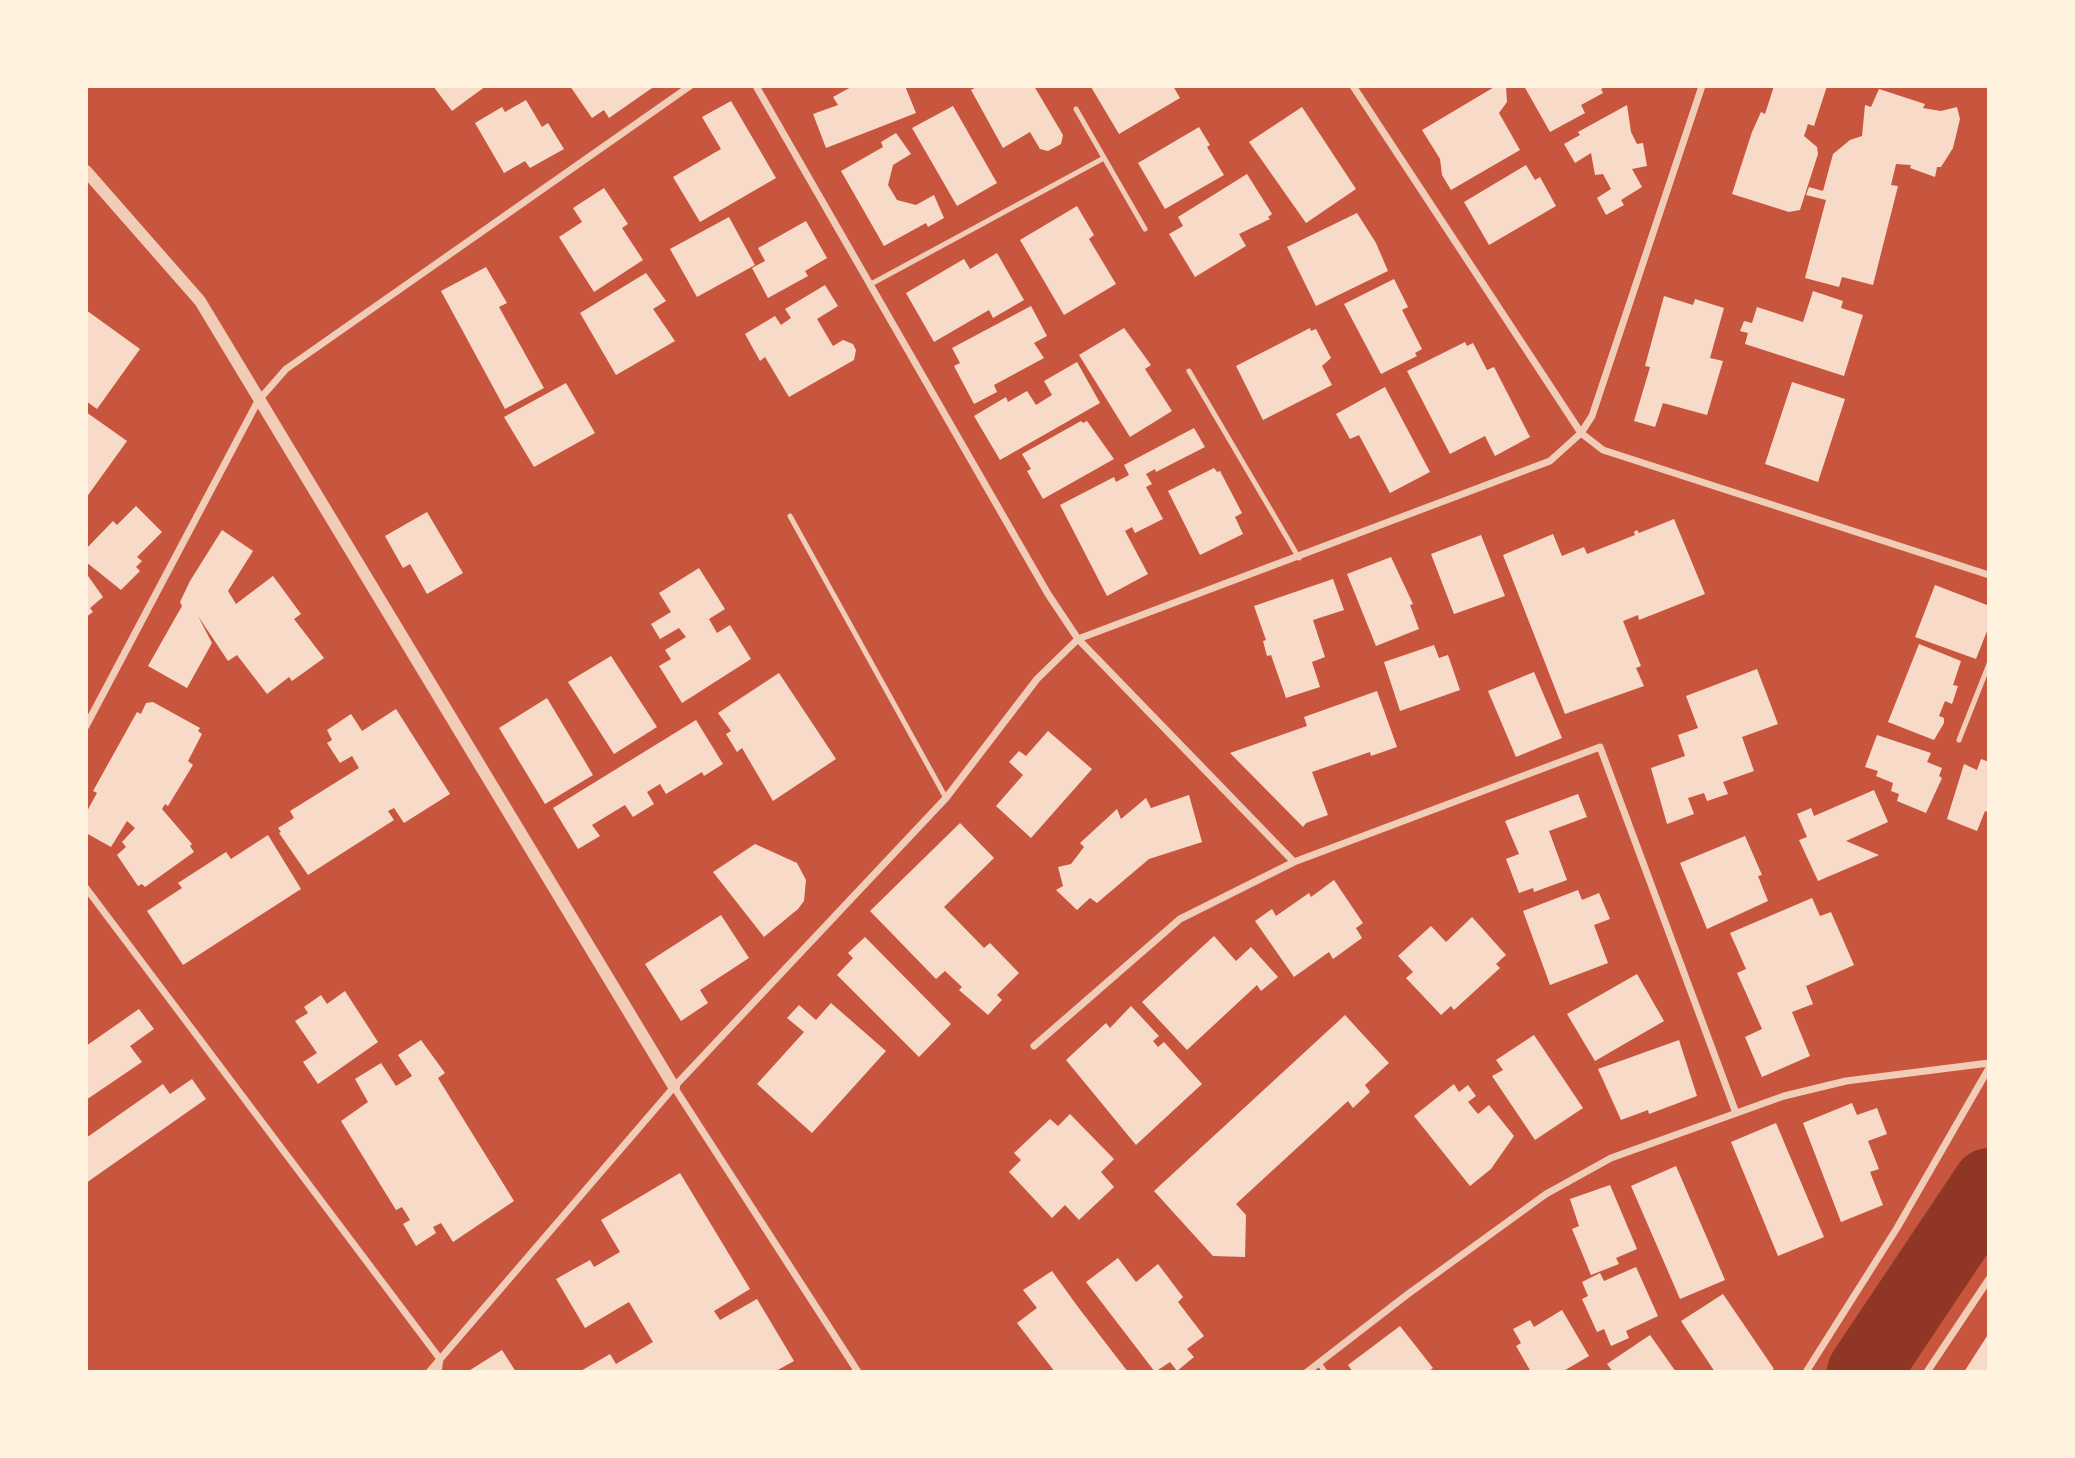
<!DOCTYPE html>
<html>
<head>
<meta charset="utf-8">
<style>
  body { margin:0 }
  #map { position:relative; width:2075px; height:1458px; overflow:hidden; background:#c8553d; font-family:"Nunito Sans",sans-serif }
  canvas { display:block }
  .frame { position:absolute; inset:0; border:88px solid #fff3e0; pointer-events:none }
</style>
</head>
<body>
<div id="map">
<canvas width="2075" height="1458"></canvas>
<div class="frame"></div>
</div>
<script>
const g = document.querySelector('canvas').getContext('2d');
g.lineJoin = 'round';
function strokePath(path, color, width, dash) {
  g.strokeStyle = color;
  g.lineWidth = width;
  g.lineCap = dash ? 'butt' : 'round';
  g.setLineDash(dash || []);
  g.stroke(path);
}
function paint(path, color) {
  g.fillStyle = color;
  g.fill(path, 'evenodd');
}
const river = new Path2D(`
  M1864 1372 1989 1185`);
const building = new Path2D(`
  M433 86H486L452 111Z
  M570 86H650L652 88 609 118 604 110 592 118Z
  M853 86H905L916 113 826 148 813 114 838 105 833 97Z
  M978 86H1034L1063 135 1061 144 1048 151 1040 149 1030 132 1003 148 971 90Z
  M1094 86H1173L1180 98 1119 134 1091 87Z
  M1496 86H1506L1507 102 1499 113 1520 150 1451 190 1442 175 1440 159 1422 130Z
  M1524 86H1607L1601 89 1603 93 1581 105 1585 113 1550 132Z
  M1774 86H1827L1814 126 1808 124 1804 136 1817 147 1818 154 1800 210 1789 212 1732 194 1752 132 1761 112 1765 114Z
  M1879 89 1925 104 1923 108 1941 111 1957 107 1960 119 1953 148 1941 167H1937L1935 177 1910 168 1911 165 1896 164 1891 185 1898 186 1873 285 1842 277 1839 287 1805 278 1826 200 1806 195 1809 187 1823 191 1833 154 1850 140 1862 136 1865 105 1871 107Z
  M526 100 542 127 548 123 564 149 530 168 525 161 504 173 475 123 502 107 505 112Z
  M731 101 776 178 700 222 673 177 721 149 702 117Z
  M1627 105 1631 132 1637 144 1643 143 1647 166 1632 169 1642 187 1621 200 1624 205 1606 215 1597 198 1611 189 1603 174 1595 175 1591 153 1575 163 1564 144 1580 135 1578 132Z
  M953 106 997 183 957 206 912 128Z
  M1302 107 1356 189 1306 223 1249 142Z
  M1199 127 1210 145 1207 147 1224 175 1165 209 1138 163Z
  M896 133 911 154 893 165 888 185 897 200 916 205 934 195 944 218 928 227 926 223 884 246 841 171 883 147 881 142Z
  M1526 165 1535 180 1540 177 1556 206 1489 245 1464 202Z
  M1247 174 1272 214 1268 217 1270 219 1239 234 1246 246 1195 277 1169 234 1183 226 1178 217Z
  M604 188 628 224 622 228 643 260 594 292 559 237 582 222 573 208Z
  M1077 206 1094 235 1089 239 1116 284 1064 315 1020 240Z
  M1357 213 1376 243 1388 271 1316 306 1287 247Z
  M729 217 755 265 697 297 670 249Z
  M806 221 827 258 805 271 808 276 768 298 752 268 765 261 758 248Z
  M997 253 1024 300 993 318 989 310 934 342 906 293 964 259 970 269Z
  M486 267 507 303 499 307 544 388 505 409 441 291Z
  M646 273 666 301 653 309 675 341 616 375 580 313Z
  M1394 279 1408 307 1402 310 1422 349 1415 353 1417 356 1381 374 1344 304Z
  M825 285 838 306 817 319 833 346 843 340 853 344 856 350 854 360 789 397 765 357 760 361 745 334 775 316 781 325 791 318 785 309Z
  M1813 291 1843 301 1841 308 1863 315 1844 376 1745 344 1748 333 1740 331 1744 321 1752 323 1757 307 1803 322Z
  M1664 296 1693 305 1695 299 1724 308 1710 358 1723 361 1707 415 1663 403 1655 427 1634 421 1650 367 1645 366Z
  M1031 306 1047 336 1034 343 1044 358 994 385 997 392 974 404 954 366 960 363 952 348Z
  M86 310 140 349 97 409 86 401Z
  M1124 328 1151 365 1145 369 1172 411 1130 437 1079 355Z
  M1310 328 1311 331 1316 329 1331 358 1322 366 1332 385 1263 420 1236 366Z
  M1465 342 1467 346 1473 343 1487 370 1494 367 1530 437 1495 456 1485 436 1450 454 1407 371Z
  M1077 362 1100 403 1000 460 974 416 1006 397 1008 402 1027 391 1036 405 1052 395 1044 381Z
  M1792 382 1845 399 1818 482 1765 464Z
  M566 383 595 433 534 467 504 417Z
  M1385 387 1430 472 1390 493 1359 435 1350 439 1336 414Z
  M86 412 127 441 86 498Z
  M1081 421 1083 423 1087 421 1114 459 1043 499 1027 471 1031 469 1022 454Z
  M1194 428 1205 447 1156 472 1155 469 1146 474 1152 484 1146 487 1163 519 1135 533 1132 527 1125 531 1148 574 1107 596 1060 505 1114 477 1116 482 1129 475 1124 465Z
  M1214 468 1217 472 1220 471 1242 513 1235 517 1243 534 1200 555 1168 491Z
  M136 506 162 532 137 557 142 561 136 567 140 571 121 590 86 562V549L113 521 117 525Z
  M427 512 463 573 427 594 410 564 403 568 385 536Z
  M1674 519 1705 594 1639 620 1638 615 1623 621 1641 666 1636 668 1644 686 1565 714 1503 555 1553 534 1562 556 1584 547 1587 554 1635 535 1634 532 1637 530 1639 533Z
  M222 530 253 551 228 591 236 604 273 576 301 614 294 619 324 658 292 681 289 677 267 694 237 655 228 661 198 616 212 643 187 688 148 666 182 606 180 602 190 581Z
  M1481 535 1505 596 1454 614 1431 554Z
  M1391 557 1413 604 1410 605 1419 629 1376 646 1347 574Z
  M699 568 725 609 709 619 717 633 730 625 751 659 682 703 659 666 671 659 665 650 686 637 679 628 660 639 651 624 671 612 659 593Z
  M86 573 103 597 90 608 93 612 86 617Z
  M1333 579 1344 610 1313 620 1325 657 1312 662 1320 687 1286 698 1271 655 1267 656 1263 641 1266 640 1254 606Z
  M1935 585 1987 605 1989 626 1976 659 1915 637Z
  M1919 644 1961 661 1953 685 1958 686 1952 704 1945 701 1939 716 1944 718V723L1934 740 1888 722Z
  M1434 645 1439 658 1448 655 1460 690 1400 711 1384 662Z
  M611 656 657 727 614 754 568 682Z
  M1757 669 1778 724 1742 737 1754 771 1723 782 1728 794 1707 801 1704 793 1688 798 1694 814 1667 824 1651 768 1685 756 1678 735 1698 728 1686 696Z
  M1534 672 1562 738 1516 757 1488 691Z
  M779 673 836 759 773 801 742 748 737 752 726 734 731 731 718 713Z
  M1377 691 1397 747 1371 756 1370 752 1312 772 1328 815 1306 823 1303 827 1230 753 1307 726 1304 717Z
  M547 698 593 775 545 804 499 728Z
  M153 702 200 728 198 731 202 734 188 761 193 765 168 806 165 804 162 809 192 844 190 846 194 852 145 887 142 884 138 886 117 855 126 847 122 842 135 828 127 821 111 847 86 833V813L97 793 93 791 137 712 141 714 146 703Z
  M396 709 450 794 404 823 394 808 388 811 394 820 308 875 279 833 281 832 278 828 294 818 290 811 359 768 352 756 340 763 327 743 332 740 327 730 351 714 362 731Z
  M696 720 723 764 704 776 702 772 666 794 660 784 647 792 654 804 633 817 625 805 592 825 600 836 578 849 553 808Z
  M1048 731 1092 769 1031 838 996 806 1023 775 1009 762 1019 751 1026 756Z
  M1877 735 1931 753 1927 762 1942 768 1939 776 1942 778 1926 813 1897 801 1899 794 1891 791 1893 783 1876 776 1878 771 1865 767Z
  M1981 759 1989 762V813L1985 811 1977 831 1947 819 1964 764 1977 770Z
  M1874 790 1888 822 1846 841 1879 855 1818 881 1799 840 1807 837 1797 814 1811 808 1814 816Z
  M1578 794 1587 817 1549 831 1567 880 1534 892 1533 888 1519 893 1506 859 1519 854 1505 821Z
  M1189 795 1202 842 1149 859 1097 903 1090 898 1077 910 1056 890 1063 886 1058 867 1071 864 1084 847 1080 843 1117 809 1121 819 1146 798 1151 808Z
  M960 823 994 858 944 907 984 948 990 943 1019 973 997 995 1002 1000 988 1015 959 990 962 987 945 971 936 979 870 911Z
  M268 835 301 889 183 965 147 911 182 888 178 883 226 852 231 859Z
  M1745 836 1762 875 1758 876 1768 901 1707 929 1680 863Z
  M755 844 797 863 806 880 804 901 798 909 764 937 713 872Z
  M1334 880 1363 923 1356 928 1362 938 1333 959 1329 952 1294 977 1255 921 1272 909 1276 916 1309 893 1311 897Z
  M1578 890 1582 900 1599 893 1610 919 1594 925 1608 963 1550 985 1523 911Z
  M1812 898 1820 916 1831 912 1854 965 1806 986 1813 1004 1792 1012 1810 1056 1762 1077 1745 1037 1762 1029 1737 973 1746 969 1730 933Z
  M721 915 749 958 700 990 708 1003 681 1021 645 964Z
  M1472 917 1506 955 1496 964 1500 968 1454 1010 1451 1006 1441 1015 1406 978 1413 972 1398 956 1431 926 1446 942Z
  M1214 936 1236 961 1251 947 1278 977 1261 991 1257 985 1187 1050 1142 1002Z
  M865 937 951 1024 919 1057 837 975 853 958 848 953Z
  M1637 974 1664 1021 1595 1061 1567 1014Z
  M345 991 378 1042 318 1084 303 1062 317 1053 295 1021 308 1013 304 1007 321 995 327 1004Z
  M831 1003 886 1051 812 1133 757 1084 804 1032 787 1018 799 1005 816 1020Z
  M1131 1006 1159 1036 1153 1041 1158 1047 1164 1042 1202 1084 1136 1145 1066 1060 1106 1023 1110 1028Z
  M139 1009 154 1029 130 1046 142 1062 86 1100V1046Z
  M1345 1015 1389 1063 1365 1085 1370 1092 1353 1108 1348 1101 1236 1204 1246 1215 1245 1257 1213 1256 1154 1191Z
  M1534 1035 1583 1108 1535 1140 1492 1076 1503 1070 1496 1060Z
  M421 1040 445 1073 438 1078 514 1201 453 1242 441 1223 433 1227 436 1233 416 1246 403 1224 410 1220 402 1207 396 1210 341 1121 368 1102 355 1079 381 1063 396 1086 412 1076 398 1055Z
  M1679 1040 1697 1096 1649 1114 1648 1110 1621 1120 1598 1069Z
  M192 1079 206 1099 86 1183V1138L163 1084 170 1094Z
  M1454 1084 1459 1092 1468 1085 1476 1096 1468 1102 1478 1114 1489 1105 1514 1136 1491 1169 1470 1186 1414 1116Z
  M1852 1103 1857 1115 1877 1108 1887 1134 1868 1141 1879 1169 1870 1172 1883 1205 1841 1222 1803 1123Z
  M1070 1114 1114 1159 1101 1172 1114 1187 1079 1220 1065 1205 1052 1218 1009 1172 1021 1160 1014 1153 1050 1119 1058 1126Z
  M1776 1123 1824 1237 1778 1256 1731 1142Z
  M1676 1166 1725 1280 1680 1299 1631 1186Z
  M680 1173 750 1289 714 1311 720 1320 757 1299 794 1361 774 1372H579L610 1354 616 1364 653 1342 629 1302 585 1328 556 1279 590 1260 594 1267 620 1252 601 1220Z
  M1610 1185 1637 1249 1616 1258 1619 1264 1591 1275 1572 1229 1579 1226 1570 1199Z
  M1118 1258 1136 1282 1158 1264 1183 1297 1178 1302 1204 1336 1187 1349 1194 1357 1177 1371 1170 1362 1155 1372 1086 1282Z
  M1636 1267 1658 1316 1626 1331 1629 1338 1611 1346 1604 1329 1597 1332 1582 1299 1588 1296 1582 1282 1600 1273 1604 1281Z
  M1052 1271 1078 1307 1128 1372H1055L1017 1323 1037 1308 1023 1290Z
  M1723 1294 1774 1369 1768 1372H1715L1681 1321Z
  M1562 1310 1589 1356 1562 1372H1531L1516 1346 1521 1343 1513 1329 1530 1320 1534 1327Z
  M1400 1326 1433 1368 1428 1372H1353L1348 1365Z
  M1989 1333V1372H1964Z
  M1650 1335 1676 1372H1613L1607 1364Z
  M502 1350 516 1372H467Z`);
const service = new Path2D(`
  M1076 109 1145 229
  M871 284 1104 158
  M1189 371 1299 558
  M790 516 946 798
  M1959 740 1989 664
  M1319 1363 1325 1372`);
const minor = new Path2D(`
  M756 86 1048 594 1078 639 1294 862
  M1353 86 1581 433 1603 450 1989 575
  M86 726 258 401 286 369 690 86
  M86 888 440 1359 438 1372
  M1034 1046 1180 919 1294 862 1600 747 1736 1113
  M674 1087 858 1372
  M429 1372 674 1087 946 798 1037 679 1078 639 1550 461 1581 433 1592 416 1702 86
  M1307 1372 1408 1294 1546 1194 1611 1158 1784 1096 1846 1081 1989 1063
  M1806 1372 1897 1228 1989 1068
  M1927 1372 1989 1279`);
const tertiary = new Path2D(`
  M86 171 200 301 674 1087`);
strokePath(river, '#8f3625', 74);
paint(building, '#f7dbc8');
strokePath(service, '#f1ccb7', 5);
strokePath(minor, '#f1ccb7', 7);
strokePath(tertiary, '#f1ccb7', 12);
</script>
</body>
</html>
